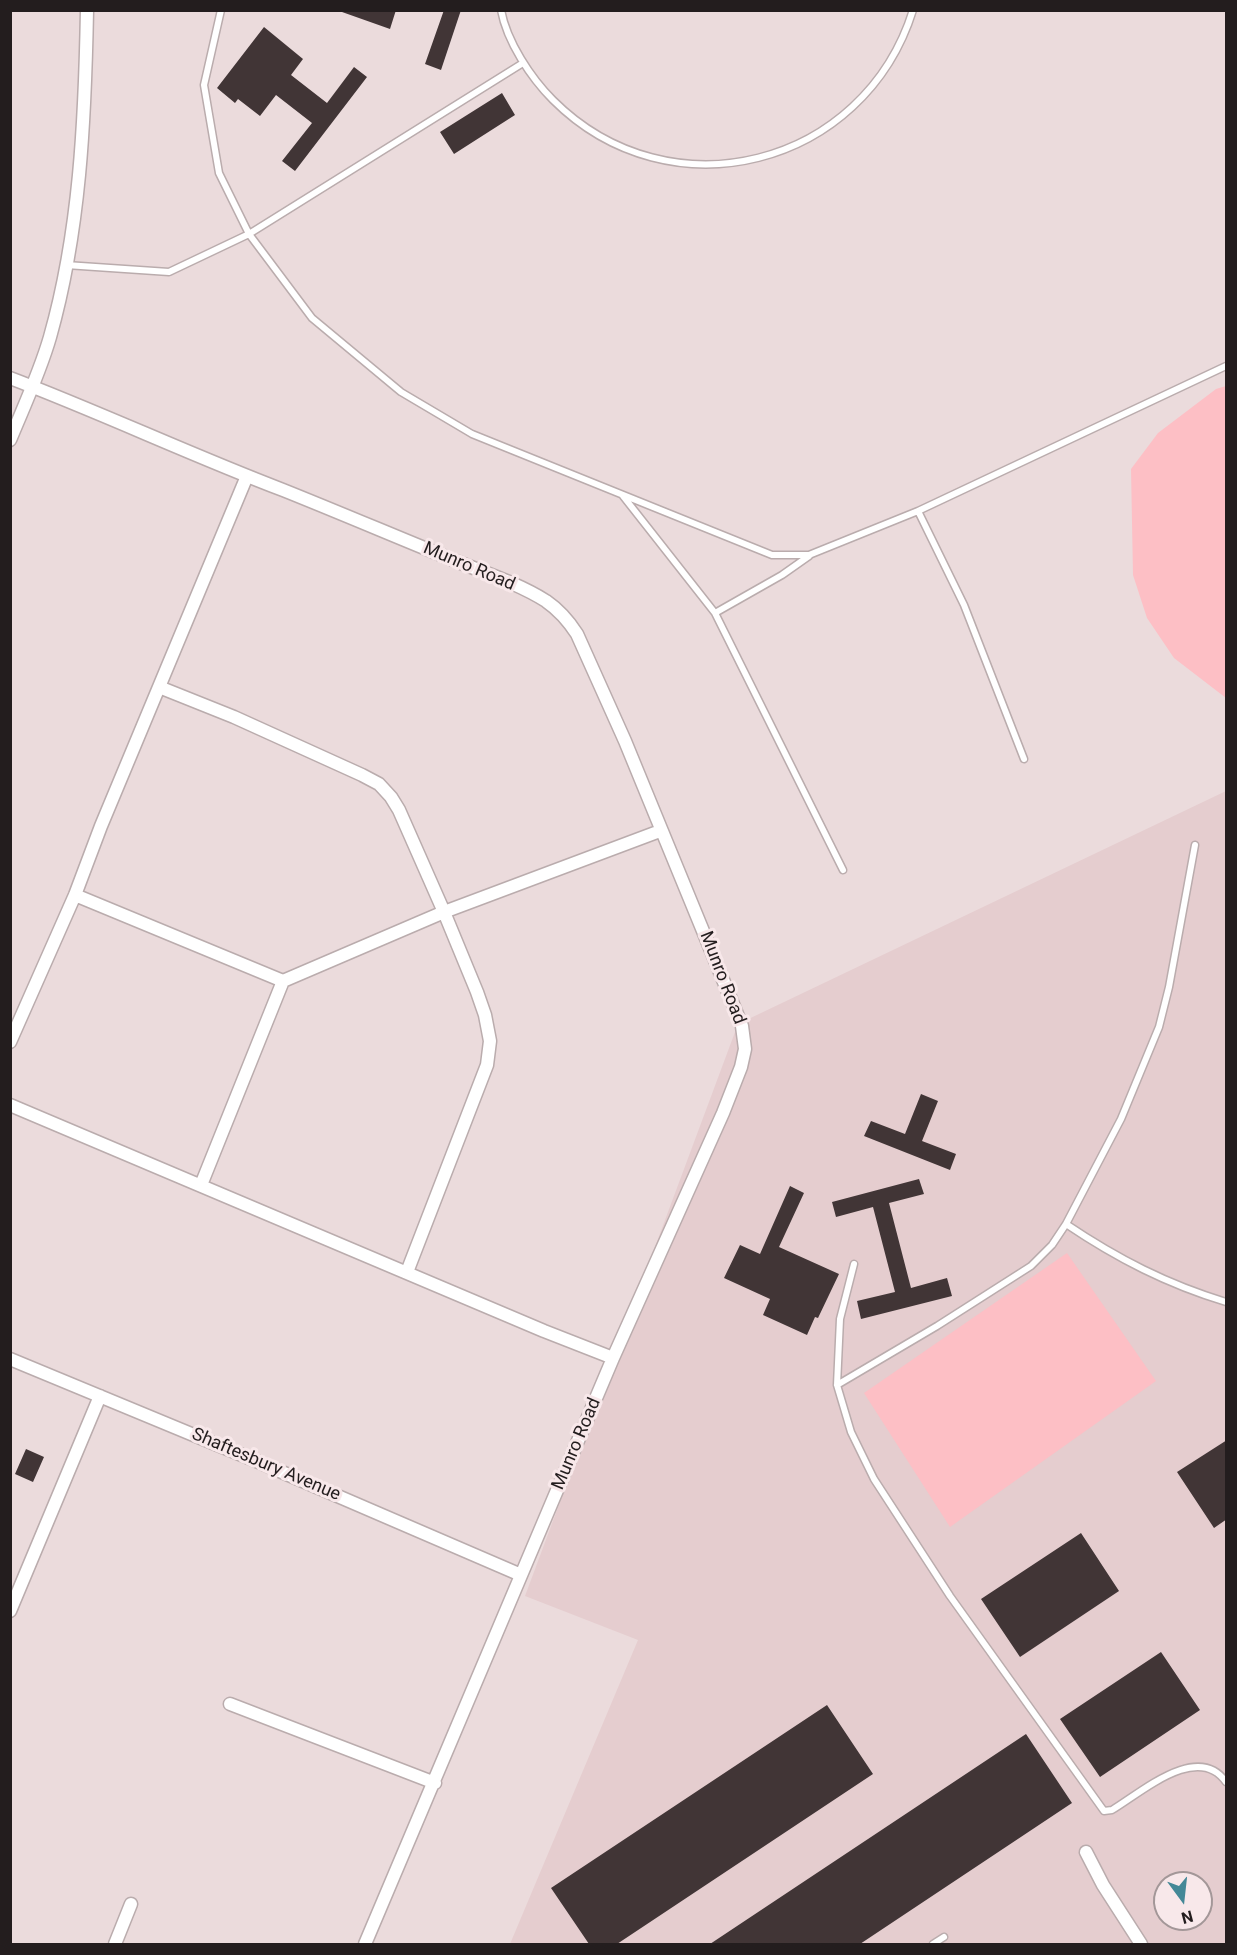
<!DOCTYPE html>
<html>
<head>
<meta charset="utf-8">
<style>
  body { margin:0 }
  #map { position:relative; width:1237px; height:1955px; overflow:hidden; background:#ebdbdc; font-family:Roboto,sans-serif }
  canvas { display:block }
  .frame { position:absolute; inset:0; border:12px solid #231d1e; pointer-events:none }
  .north { position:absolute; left:1153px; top:1871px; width:60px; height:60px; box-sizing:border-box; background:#f8e8ea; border:2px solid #a39798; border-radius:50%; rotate:165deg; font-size:16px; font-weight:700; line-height:24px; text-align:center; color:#231d1e }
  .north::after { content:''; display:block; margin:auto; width:21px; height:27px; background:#448897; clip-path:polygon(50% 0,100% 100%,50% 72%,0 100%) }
</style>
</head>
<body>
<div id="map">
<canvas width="1237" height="1955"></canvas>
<div class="frame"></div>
<div class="north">N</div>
</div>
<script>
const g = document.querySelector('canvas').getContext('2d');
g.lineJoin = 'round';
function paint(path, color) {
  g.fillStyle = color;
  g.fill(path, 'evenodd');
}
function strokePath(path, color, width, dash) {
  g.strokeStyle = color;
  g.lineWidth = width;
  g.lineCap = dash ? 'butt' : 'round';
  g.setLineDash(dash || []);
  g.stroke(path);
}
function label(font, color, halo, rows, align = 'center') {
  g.font = font + ' Roboto,sans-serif';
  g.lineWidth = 6;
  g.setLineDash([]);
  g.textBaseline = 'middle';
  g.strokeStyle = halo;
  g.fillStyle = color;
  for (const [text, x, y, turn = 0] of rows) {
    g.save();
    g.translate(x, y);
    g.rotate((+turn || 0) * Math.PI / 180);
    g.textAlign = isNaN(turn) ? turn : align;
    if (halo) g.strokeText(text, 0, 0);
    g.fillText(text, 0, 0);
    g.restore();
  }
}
const built = new Path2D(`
  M1226 791V1944H510L638 1640 525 1596 738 1024ZM1165 1883H1201V1919H1165Z`);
const green = new Path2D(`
  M1226 386V698L1174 658 1147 618 1133 575 1131 469 1158 433 1216 389Z
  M1067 1253 1156 1381 950 1527 864 1393Z`);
const building = new Path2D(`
  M343 10H396L390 29 342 12Z
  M444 10H461L441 70 425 64Z
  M264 27 303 59 291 75 327 103 354 67 367 77 295 171 282 161 312 123 276 95 260 116 238 99 235 103 217 88Z
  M502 93 515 115 454 154 440 132Z
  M921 1094 938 1101 922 1141 956 1154 950 1170 864 1136 871 1121 905 1134Z
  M919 1179 924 1194 889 1203 911 1288 947 1278 952 1296 861 1319 857 1301 895 1292 873 1207 836 1217 832 1202Z
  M790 1186 804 1193 779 1247 839 1274 818 1318 815 1317 807 1335 763 1315 770 1299 724 1278 740 1245 760 1254Z
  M1227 1440V1519L1214 1528 1177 1472Z
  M26 1449 44 1457 33 1482 15 1474Z
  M1081 1533 1119 1591 1020 1657 981 1599Z
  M1161 1652 1200 1710 1100 1777 1060 1719Z
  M827 1705 873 1774 617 1944H589L551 1888Z
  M1026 1734 1072 1803 860 1944H710Z`);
const lane = new Path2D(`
  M501 10C507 42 531 78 553 100 670 217 864 167 913 10
  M523 63 249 234 312 318 401 392 472 434 772 555H809L918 511 1226 366
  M66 265 169 272 249 234 219 173 204 85 221 10
  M623 496 715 613 843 870
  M918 511 964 605 1024 759
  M715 613 782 575 809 556
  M1066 1224C1118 1259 1167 1284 1226 1302
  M854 1264 840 1319 837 1385 851 1432 874 1479 950 1596 1104 1811 1112 1810C1142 1792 1198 1742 1226 1782
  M837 1385 937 1326 1031 1266 1052 1245 1066 1224 1121 1119 1159 1027 1169 987 1195 845
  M933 1944 944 1937`);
const street = new Path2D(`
  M10 378C102 413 191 455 283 490 338 512 392 535 446 557 479 571 516 582 546 601 559 610 568 620 577 634L625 741 742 1026 745 1049 741 1067 723 1113 613 1358 365 1944
  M10 440C24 406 40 372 50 337 80 231 85 120 87 10
  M159 687 234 717 362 775 379 784 391 797 399 810 444 912 477 992 485 1015 490 1041 487 1065 407 1272
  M75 895 283 981 201 1185
  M283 981 444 912 660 831
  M10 1042 75 895 101 826 247 476
  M10 1105 544 1331 613 1358
  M10 1359 254 1460 521 1575
  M10 1611 100 1396
  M230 1704 435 1783
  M1086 1852 1103 1885 1141 1944
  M115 1944 131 1904`);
const streetNames = [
  ["Munro Road",469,567,23],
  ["Munro Road",722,978,69],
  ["Munro Road",577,1444,-67],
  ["Shaftesbury Avenue",266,1465,23]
];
paint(built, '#e5cdcf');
paint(green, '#fdbfc5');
paint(building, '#413536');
strokePath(lane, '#baacad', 9);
strokePath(street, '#baacad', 15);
strokePath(lane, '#fff', 6);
strokePath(street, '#fff', 12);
label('18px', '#231d1e', '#f8e8ea', streetNames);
</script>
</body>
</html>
